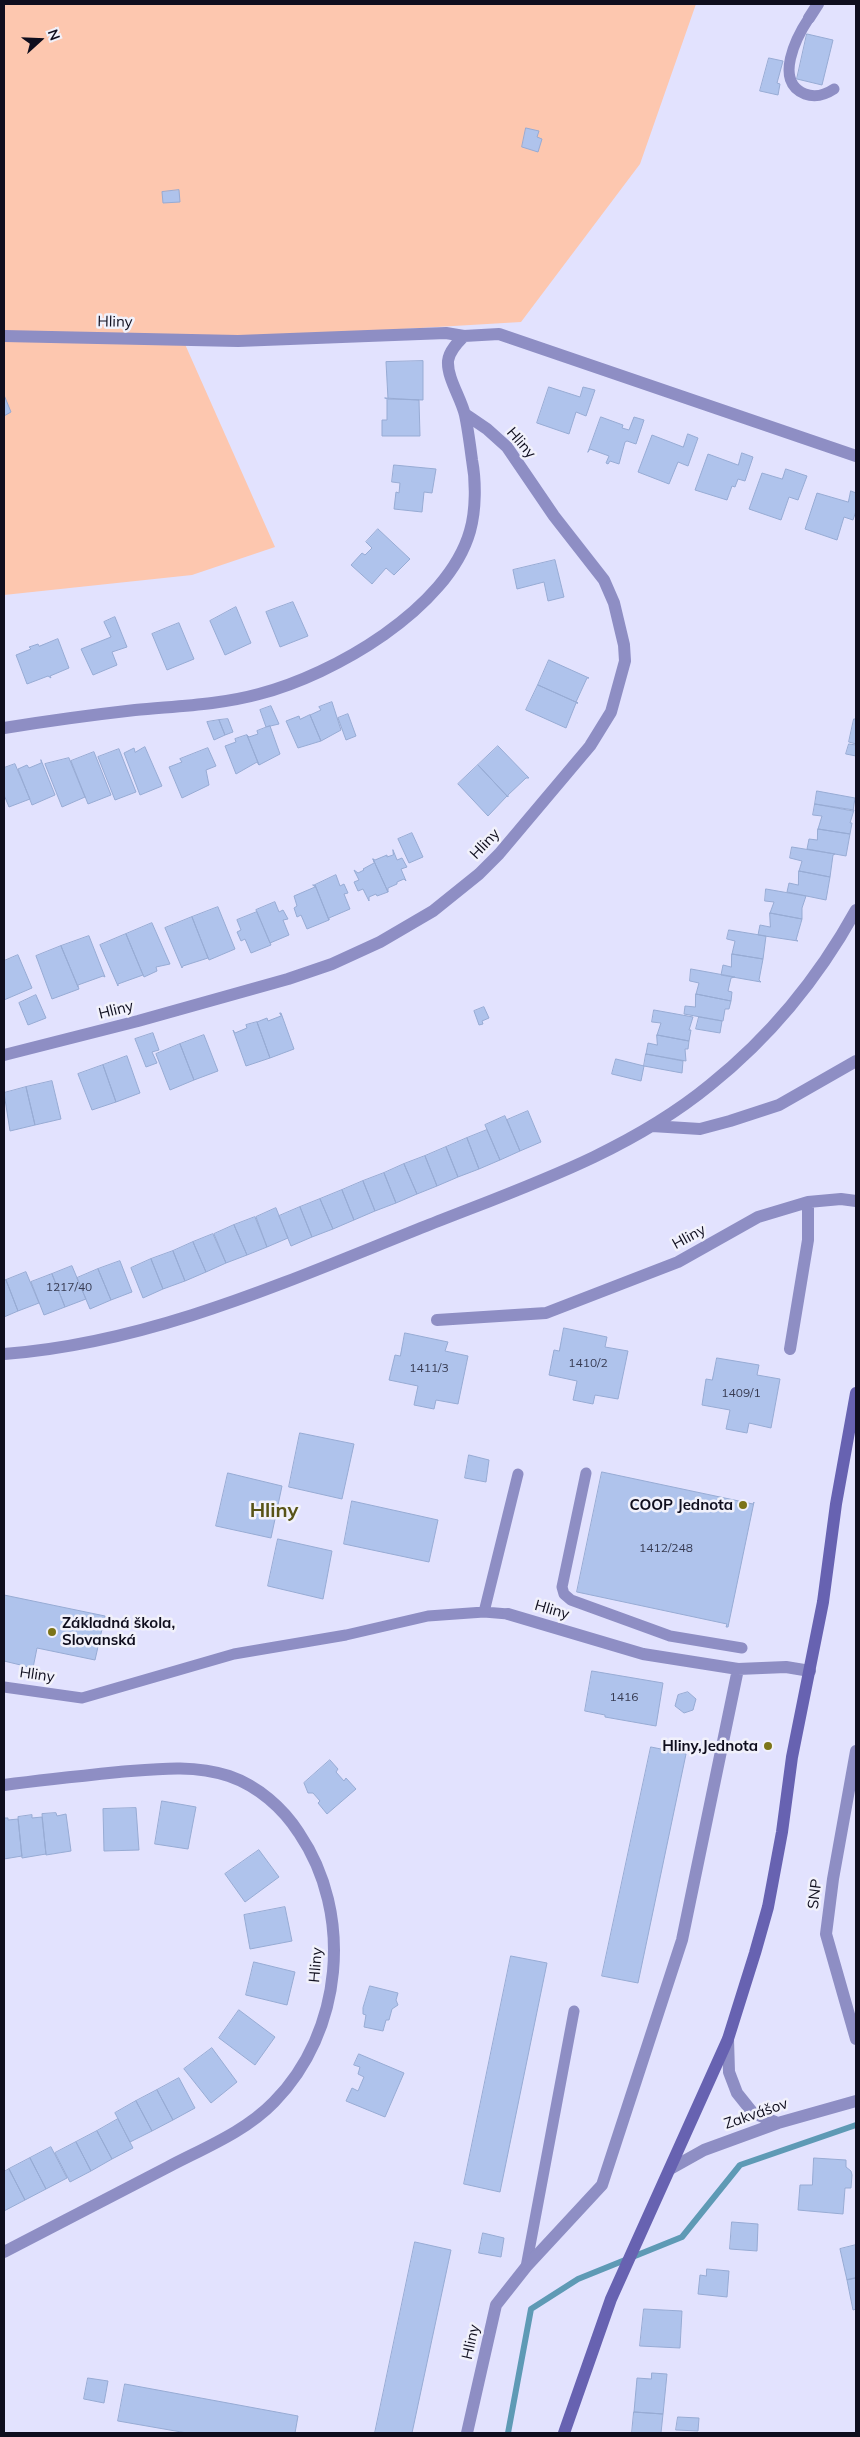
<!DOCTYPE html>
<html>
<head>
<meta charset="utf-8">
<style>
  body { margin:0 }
  #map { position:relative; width:860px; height:2437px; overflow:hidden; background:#e2e2fe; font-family:Mulish,sans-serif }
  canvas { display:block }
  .frame { position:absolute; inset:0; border:5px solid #0f0e1e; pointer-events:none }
  .north { position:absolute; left:15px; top:15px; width:50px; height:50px; -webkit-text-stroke:4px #f1f1fb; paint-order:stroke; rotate:70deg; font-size:14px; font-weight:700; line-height:20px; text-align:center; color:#0f0e1e }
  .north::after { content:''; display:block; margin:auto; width:18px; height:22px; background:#0f0e1e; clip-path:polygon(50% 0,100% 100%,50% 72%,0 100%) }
</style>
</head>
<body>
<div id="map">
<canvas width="860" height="2437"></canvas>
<div class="frame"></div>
<div class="north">N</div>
</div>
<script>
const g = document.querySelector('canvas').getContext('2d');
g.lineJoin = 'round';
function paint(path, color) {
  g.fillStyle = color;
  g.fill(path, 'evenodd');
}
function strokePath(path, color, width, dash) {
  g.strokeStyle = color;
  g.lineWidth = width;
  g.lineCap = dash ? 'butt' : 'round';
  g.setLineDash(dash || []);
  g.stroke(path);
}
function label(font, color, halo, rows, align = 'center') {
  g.font = font + ' Mulish,sans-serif';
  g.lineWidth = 5;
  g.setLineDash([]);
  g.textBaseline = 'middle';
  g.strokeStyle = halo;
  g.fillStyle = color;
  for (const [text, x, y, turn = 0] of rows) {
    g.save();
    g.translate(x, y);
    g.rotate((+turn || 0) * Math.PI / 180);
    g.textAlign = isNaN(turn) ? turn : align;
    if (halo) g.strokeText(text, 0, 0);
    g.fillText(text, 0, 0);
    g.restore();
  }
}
const green = new Path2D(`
  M4 4H696L640 164 521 322 184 342 275 547 192 575 4 595Z`);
const stream = new Path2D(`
  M508 2433 531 2309 578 2279 682 2237 740 2165 856 2125`);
const building = new Path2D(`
  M807 34 833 40 822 85 797 79Z
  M769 58 783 61 777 83 780 84 778 95 760 91Z
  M526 128 539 131 537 137 542 139 538 152 522 147Z
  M179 190 180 202 163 203 162 192Z
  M423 361V400L388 399 386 362Z
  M549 387 580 397 583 387 595 390 586 416 576 412 569 434 537 423Z
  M4 395 11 412 4 416Z
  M385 398 419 400 420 436H382V420H387V399Z
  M601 417 623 425 622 428 629 430 634 417 644 420 636 444 627 441 625 442 619 464 610 461 608 464 606 463 609 456 590 449 588 452Z
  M688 434 698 438 688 466 678 462 669 484 638 472 652 435 683 447Z
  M742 453 753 457 745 481 738 479 735 487 732 486 727 500 695 490 708 454 738 465Z
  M394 465 436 469 432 493 424 492 422 512 394 509 396 492 399 493 400 483 392 482Z
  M786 469 807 476 798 500 789 497 781 520 749 509 762 473 782 479Z
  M851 491 856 493V511L853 520 844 517 837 540 805 529 817 493 848 502Z
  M378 529 410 559 394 575 386 568 372 584 351 565 362 553 365 555 372 548 366 542Z
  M555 560 564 597 548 601 544 582 517 589 513 570Z
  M293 602 308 636 280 647 266 612Z
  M236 607 251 643 225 655 210 621Z
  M115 617 127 647 112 652 117 665 93 675 81 649 111 637 104 622Z
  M179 623 194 659 167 670 152 634Z
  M58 639 69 668 50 676 51 678 48 676 27 684 16 655 31 649 29 647 38 644 39 646Z
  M549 660 589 678H587L576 702 578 703 538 685Z
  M538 685 578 703H576L566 728 526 710Z
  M332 702 341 730 321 741 310 715 321 710 319 707Z
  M271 706 279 724 266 727 260 710Z
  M348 714 356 736 346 740 338 718Z
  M310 715 321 741 298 748 286 721 299 716 300 719Z
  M228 719 233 732 225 735 219 720Z
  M854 719H856V744L849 742Z
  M219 720 225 735 214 740 207 722Z
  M270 726 280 754 259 765 247 735 249 737 258 734 257 731Z
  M247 735 259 765 257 762 236 774 225 746 236 742 235 739Z
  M849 744 856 745V756L846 754Z
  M498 746 529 778H526L508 795V797L478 765Z
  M145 747 162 786 140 795 124 753 134 748 135 752Z
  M208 748 216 766 206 770 209 785 182 798 169 767 182 762 180 759Z
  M119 749 136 792 115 800 98 757Z
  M94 752 111 795 88 804 71 761Z
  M69 758 85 797 62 807 45 764Z
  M41 760 55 795 32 805 18 769 27 765 29 768 41 763Z
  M15 764 30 799 9 807 4 795V768Z
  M478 765 508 797 507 796 488 816 458 784Z
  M817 791 855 798 853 811 815 804Z
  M815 804 854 810 850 823H852L850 834 818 829 822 816 813 815Z
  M818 829 850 834 846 856 807 849 809 839 817 840Z
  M412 833 423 857 409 863 398 839Z
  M792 847 835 854 833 855 830 877 799 871 802 861 790 858Z
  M393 850 397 860 402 858 407 867 401 869 406 881 404 879 397 882V884L388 888V892L373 859 375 860 387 855V857L393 855Z
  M373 859 388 892 377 896 376 894 369 897V901L363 889 358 891 354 882 359 880 354 870 358 873 364 870 363 869 374 863Z
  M799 871 830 877 826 900 787 892 789 883 798 885Z
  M336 875 340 886 344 884 348 893 344 894 350 909 329 918V920L315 885Z
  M313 885H315L329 920 307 929 301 915 297 917 294 908 297 906 294 896 315 887Z
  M766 889 806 896 802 908V919L770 913 774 902 765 901Z
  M275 902 279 912 283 910 288 919 283 920 289 935 270 943 256 910Z
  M218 907 235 949 209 960 192 917Z
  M257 912 271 945 251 953 245 939 241 941 237 932 241 930 237 920Z
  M770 913 802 919 796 940 798 941 758 935 760 925 770 927Z
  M192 917 208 958 183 966 182 968 165 928Z
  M152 923 170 964 156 967 157 971 144 977 126 934Z
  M729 930 766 936 763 959 732 954 735 941 727 939Z
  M126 934 143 975 118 984V986L100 945Z
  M89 936 105 977 103 976 78 985V987L61 946Z
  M61 946 79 989 52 999 36 956Z
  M732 954 763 959 759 980 761 982 721 975 723 965 731 967Z
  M18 955 32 988 4 1000V961Z
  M691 969 735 977 731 978 728 991 732 992 731 1001 696 994 699 983 690 981Z
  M696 994 731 1001 729 1009H725L723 1021 684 1014 685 1006 695 1007Z
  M36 995 46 1018 28 1025 19 1003Z
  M484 1007 489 1018 482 1021 483 1024 479 1025 474 1011Z
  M654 1010 693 1017 689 1030H691L689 1041 657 1035 661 1023 652 1022Z
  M280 1013H281L294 1049 270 1058 257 1022 267 1018 268 1021 281 1016Z
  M699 1017 722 1021 720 1033 696 1029Z
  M257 1022 270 1058 246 1066 233 1030 235 1033 247 1028 246 1025Z
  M153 1033 159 1050 152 1052 157 1063 146 1067 135 1039Z
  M204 1035 218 1071 194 1080 180 1044Z
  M657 1035 689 1041 688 1049H685L686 1061 646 1054 648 1043 657 1045Z
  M180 1044 194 1080 170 1090 156 1054Z
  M646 1054 683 1061 682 1073 644 1066Z
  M127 1056 140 1093 116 1102 103 1065Z
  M616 1059 644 1066 641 1081 612 1074Z
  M103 1065 116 1102 92 1110 78 1074Z
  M52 1081 61 1119 35 1125 26 1087Z
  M26 1087 35 1125 10 1131 4 1093Z
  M528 1111 541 1142 520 1151 507 1120Z
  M505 1116 520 1151 500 1160 485 1125Z
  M487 1130 500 1160 479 1169 467 1138Z
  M467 1138 479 1169 458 1177 446 1147Z
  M446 1147 458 1177 437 1186 425 1156Z
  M425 1156 437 1186 417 1194 404 1164Z
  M404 1164 417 1194 396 1203 384 1173Z
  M384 1173 396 1203 375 1211 363 1181Z
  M363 1181 375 1211 354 1220 342 1190Z
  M342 1190 354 1220 333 1229 320 1199Z
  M320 1199 333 1229 312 1237 300 1207Z
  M300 1207 312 1237 291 1246 279 1216Z
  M276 1208 288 1238 267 1247 256 1217Z
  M255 1217 267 1247 247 1255 234 1225Z
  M234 1225 247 1255 226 1263 214 1234Z
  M213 1234 226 1263 206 1272 193 1242Z
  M193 1242 206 1272 185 1281 173 1251Z
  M173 1251 185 1281 163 1289 151 1259Z
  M151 1259 163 1289 143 1298 131 1268Z
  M120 1261 132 1292 111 1300 98 1269Z
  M72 1266 86 1299 65 1307 52 1274Z
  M98 1269 111 1300 90 1309 77 1278Z
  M26 1272 39 1303 18 1311 6 1280Z
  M52 1274 65 1307 44 1315 31 1282Z
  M6 1280 18 1311 4 1317V1281Z
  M564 1328 607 1337 605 1347 628 1351 618 1399 595 1395 593 1404 573 1400 577 1381 549 1375 554 1350 559 1351Z
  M405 1333 448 1342 445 1351 468 1356 458 1404 436 1400 434 1409 414 1405 418 1386 389 1380 395 1355 400 1356Z
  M717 1358 759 1365 757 1375 780 1379 771 1428 749 1423 747 1433 726 1429 730 1410 702 1405 706 1379 712 1380Z
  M300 1433 354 1444 342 1499 289 1487Z
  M469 1455 489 1460 486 1482 465 1478Z
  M602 1472 753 1504 754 1502 728 1627H726L727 1624 577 1592Z
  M228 1473 282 1486 271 1538 216 1526Z
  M352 1501 438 1520 429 1562 344 1544Z
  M278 1539 332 1551 323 1599 268 1586Z
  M4 1595 105 1616 95 1660 37 1648 33 1668 4 1661Z
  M592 1671 663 1683 656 1726 605 1717V1715L585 1711Z
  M688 1692 696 1699 693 1710 684 1713 675 1706 678 1695Z
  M651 1747 686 1754 638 1983 602 1976Z
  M330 1760 338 1769 336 1772 344 1781 346 1778 356 1789 327 1814 318 1803 320 1801 313 1793H308L304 1783Z
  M162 1801 196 1807 188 1849 155 1844Z
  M136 1808 139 1850 104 1851 103 1809Z
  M56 1813 57 1816 66 1814 71 1851 46 1855 42 1814Z
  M32 1815V1818L42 1817 46 1854 22 1858 18 1817Z
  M4 1818H8V1820L18 1819 22 1856 4 1859Z
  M259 1850 279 1877 245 1902 225 1874Z
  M285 1907 292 1941 250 1949 244 1915Z
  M511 1956 547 1963 500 2192 464 2184Z
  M254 1962 295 1972 287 2005 246 1995Z
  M370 1986 398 1993 396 2000 398 2005 392 2009 389 2020H386L383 2031 364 2027 366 2015 363 2014V2008Z
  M239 2010 275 2037 255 2065 219 2038Z
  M212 2048 237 2082 211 2103 184 2069Z
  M359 2054 404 2073 385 2117 346 2101 352 2088 358 2091 364 2077 358 2074 360 2067 354 2065Z
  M179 2078 195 2108 173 2120 157 2090Z
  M157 2090 173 2120 152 2131 136 2101Z
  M136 2101 152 2131 130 2142 115 2113Z
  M118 2119 133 2148 112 2159 97 2131Z
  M97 2131 112 2159 91 2171 76 2142Z
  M76 2142 91 2171 70 2182 55 2153Z
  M51 2147 67 2178 46 2189 30 2158Z
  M30 2158 46 2189 25 2200 9 2169Z
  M814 2158 846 2160V2167L851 2171 852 2175 851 2188H845L843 2214 798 2210 800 2185H812Z
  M9 2169 25 2200 4 2211V2172Z
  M732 2222 758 2224 757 2251 730 2249Z
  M483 2233 504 2238 501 2257 479 2253Z
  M415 2242 451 2250 412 2433H375Z
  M856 2245V2278L847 2280 840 2249Z
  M707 2269 729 2271 727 2297 698 2294 700 2275 706 2276Z
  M856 2278V2309L853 2310 847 2280Z
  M644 2309 682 2311 680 2348 640 2346Z
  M652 2373 667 2374 663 2414 634 2412 637 2378 651 2379Z
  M88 2378 108 2381 104 2403 84 2399Z
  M125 2384 298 2416 295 2433H187L118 2421Z
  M634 2412 663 2414 661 2433H632Z
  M678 2417 699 2418 698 2431 676 2430Z`);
const service = new Path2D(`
  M809 18C797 36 773 82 805 94 816 98 825 95 834 89
  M586 1473 562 1587 564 1594 571 1600 670 1636 742 1648
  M484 1612 518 1474
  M4 1687 82 1698 234 1654 346 1635 428 1616 484 1612 508 1614
  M526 2267 574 2011`);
const minor = new Path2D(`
  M809 18 818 4
  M4 336 238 341 446 333 464 336 499 334 856 456
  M4 728C47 721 91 715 135 710 176 706 219 705 259 694 333 675 448 609 470 531 476 510 476 481 472 460 470 445 468 429 465 415 461 398 447 378 448 361 449 351 458 342 464 336
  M4 1055 138 1021 288 979 332 964 380 942 433 911 479 874 499 854 590 746 611 712 625 661 624 645 614 603 604 580 554 516 507 447 487 429 465 414
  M652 1126 700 1129 730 1121 779 1105 856 1061
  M437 1320 546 1313 678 1262 758 1217 808 1202 841 1199 856 1201
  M790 1349 808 1240V1202
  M4 1354C152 1343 290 1280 426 1226 524 1187 627 1153 710 1085 770 1037 819 977 856 910
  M508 1614 643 1654 738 1669
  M856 1751 833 1879 826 1934 856 2039
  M4 1785C42 1780 80 1776 119 1772 156 1769 193 1764 229 1776 258 1786 283 1808 299 1833 354 1914 343 2032 274 2102 245 2132 204 2148 168 2167 113 2195 59 2224 4 2252
  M728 2039 729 2072 737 2093 753 2113 778 2123
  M670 2169 704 2150 778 2123 856 2101
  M467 2433 496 2305 526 2267 602 2185 682 1940 738 1669 786 1667 810 1671`);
const secondary = new Path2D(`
  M564 2433 611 2299 728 2039 755 1953 768 1907 782 1832 792 1757 823 1602 836 1504 856 1393`);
const markers = [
  [743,1505,5,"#7c7418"],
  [52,1632,5,"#7c7418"],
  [768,1746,5,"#7c7418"]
];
const numberNames = [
  ["1217/40",69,1287],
  ["1410/2",588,1363],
  ["1411/3",429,1368],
  ["1409/1",741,1393],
  ["1412/248",666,1548],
  ["1416",624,1697]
];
const streetNames = [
  ["Hliny",115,322,1],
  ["Hliny",521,443,49],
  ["Hliny",485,844,-47],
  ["Hliny",116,1010,-14],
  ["Hliny",689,1237,-29],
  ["Hliny",552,1610,16],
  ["Hliny",37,1675,8],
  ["SNP",815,1894,-83],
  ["Hliny",316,1965,-85],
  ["Zakvášov",756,2114,-19],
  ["Hliny",471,2342,-77]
];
const poiNames = [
  ["COOP Jednota",733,1505],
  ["Základná škola,",62,1623,"left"],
  ["Slovanská",62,1640,"left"],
  ["Hliny,Jednota",758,1746]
];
const districtNames = [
  ["Hliny",274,1511]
];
paint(green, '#fdc7af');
strokePath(stream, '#5e9ab5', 6);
paint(building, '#afc3ec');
strokePath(building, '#97abd4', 1);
strokePath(service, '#8e8ec4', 11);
strokePath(minor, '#8e8ec4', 12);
strokePath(secondary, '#6762b1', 12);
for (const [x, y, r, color] of markers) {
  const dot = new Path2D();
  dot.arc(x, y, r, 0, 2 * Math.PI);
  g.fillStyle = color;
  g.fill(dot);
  strokePath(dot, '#f1f1fb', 2);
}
label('12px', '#373b52', null, numberNames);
label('15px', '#0f0e1e', '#f1f1fb', streetNames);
label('bold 15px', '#0f0e1e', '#f1f1fb', poiNames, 'right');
label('bold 20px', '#585316', '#f1f1fb', districtNames);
</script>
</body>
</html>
